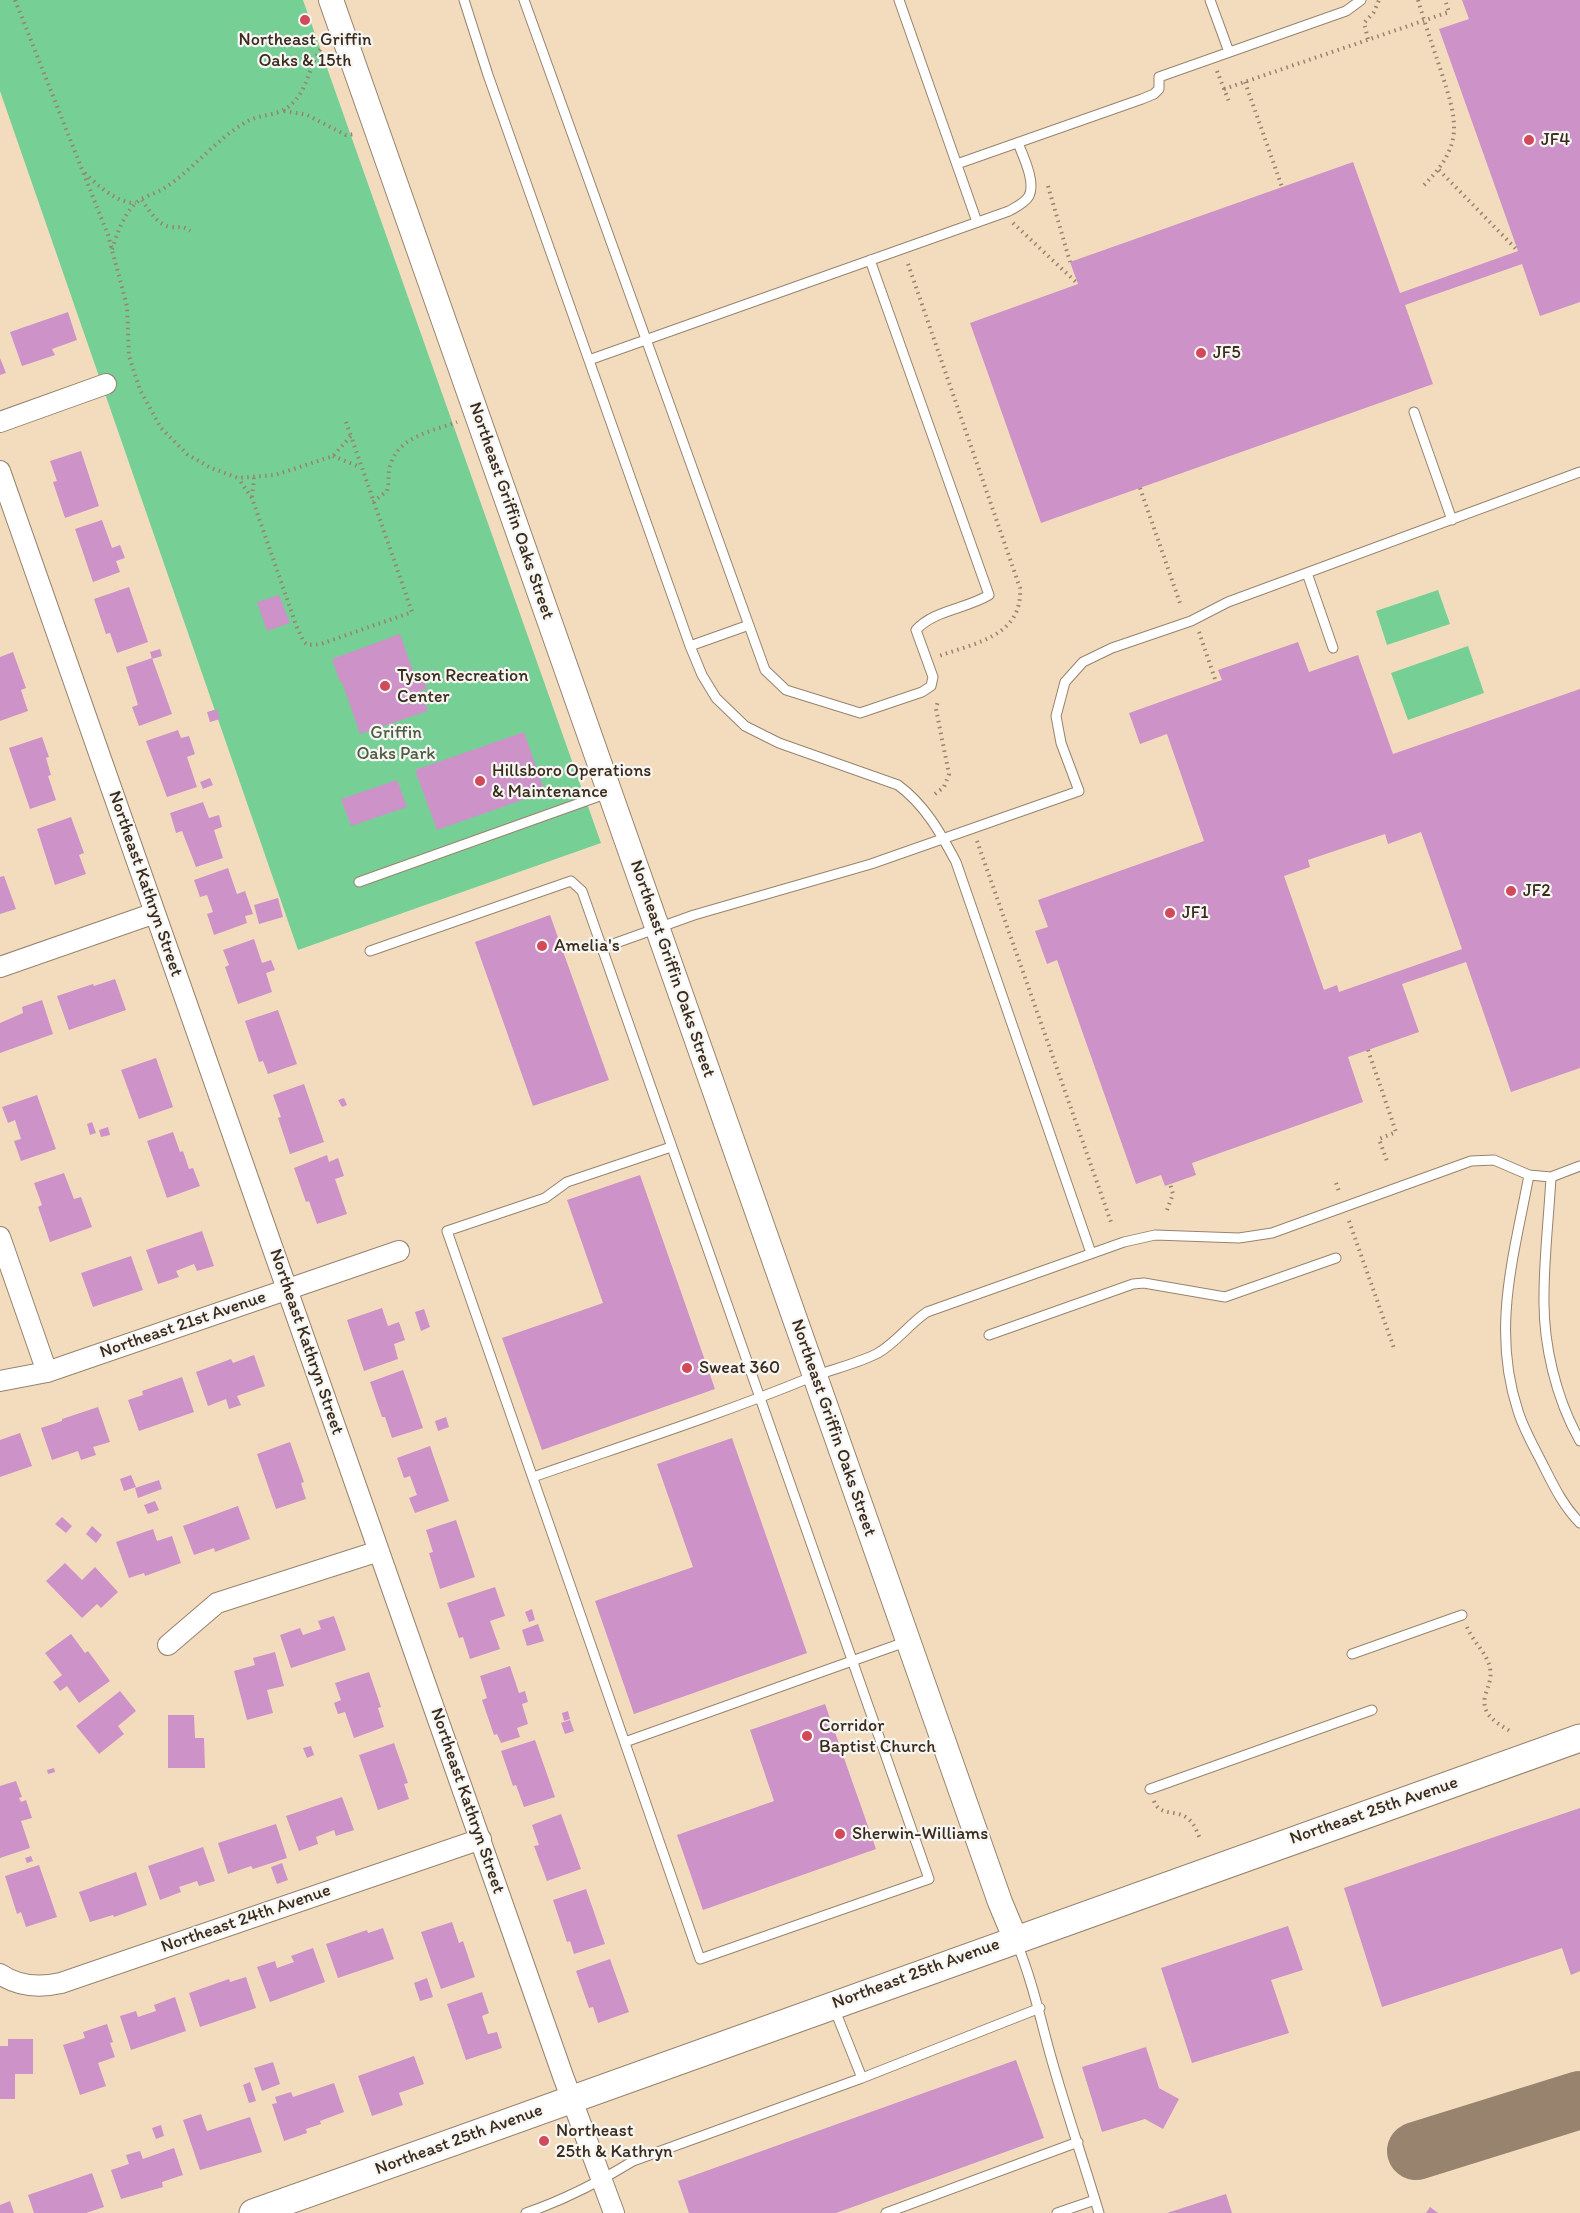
<!DOCTYPE html>
<html>
<head>
<meta charset="utf-8">
<style>
  body { margin:0 }
  canvas { display:block; background:#f3dcbe }
</style>
</head>
<body>
<canvas width="1580" height="2213"></canvas>
<script>
const g = document.querySelector('canvas').getContext('2d');
g.lineJoin = 'round';
function paint(path, color) {
  g.fillStyle = color;
  g.fill(path, 'evenodd');
}
function strokePath(path, color, width, dash) {
  g.strokeStyle = color;
  g.lineWidth = width;
  g.lineCap = dash ? 'butt' : 'round';
  g.setLineDash(dash || []);
  g.stroke(path);
}
function label(font, color, halo, rows, align = 'center') {
  g.font = font + ' Itim,sans-serif';
  g.lineWidth = 4.5;
  g.setLineDash([]);
  g.textBaseline = 'middle';
  g.strokeStyle = halo;
  g.fillStyle = color;
  for (const [text, x, y, turn = 0] of rows) {
    g.save();
    g.translate(x, y);
    g.rotate((+turn || 0) * Math.PI / 180);
    g.textAlign = isNaN(turn) ? turn : align;
    if (halo) g.strokeText(text, 0, 0);
    g.fillText(text, 0, 0);
    g.restore();
  }
}
const green = new Path2D(`
  M0 0H303L601 843 298 950 0 91Z
  M1438 590 1450 624 1387 645 1376 611Z
  M1468 646 1484 693 1408 720 1391 673Z`);
const taxiway = new Path2D(`
  M1416 2151 1580 2100`);
const building = new Path2D(`
  M1462 0H1580V302L1540 316 1522 264 1405 305 1433 384 1041 523 970 323 1078 284 1070 262 1353 162 1400 293 1518 251 1439 29 1469 19Z
  M68 312 77 340 52 349 55 355 22 366 10 332Z
  M0 358 6 373 0 375Z
  M81 451 99 506 65 518 53 482 57 481 50 461Z
  M102 520 112 548 120 545 125 558 116 561 120 572 93 582 75 529Z
  M129 587 148 642 117 653 110 633 106 634 94 599Z
  M279 595 290 623 267 631 257 602Z
  M400 634 414 674 421 671 427 689 420 691 428 711 360 734 342 682H340L332 659Z
  M1298 642 1309 672 1358 655 1393 754 1580 689V1068L1511 1092 1466 962 1402 984 1419 1032 1348 1057 1363 1102 1192 1163 1196 1175 1165 1186 1161 1175 1136 1184 1057 960 1047 964 1035 931 1048 927 1038 900 1204 841 1167 734 1140 744 1129 713 1222 680 1218 670ZM1421 832 1462 949 1339 992 1337 985 1324 990 1284 876 1310 867 1308 860 1385 834 1388 844Z
  M160 649 162 656 152 659 150 652Z
  M13 652 26 688 21 690 28 711 0 721V657Z
  M152 658 172 714 139 726 132 707 138 705 126 667Z
  M217 709 220 719 210 722 207 712Z
  M178 730 181 738 189 736 195 754 187 757 197 787 167 797 146 741Z
  M524 732 545 792 437 830 415 770Z
  M42 737 49 757 46 758 51 775 48 776 56 800 30 809 9 748Z
  M210 778 213 785 203 789 200 782Z
  M397 780 407 807 351 826 341 799Z
  M203 802 209 818 219 815 222 827 214 830 223 858 196 867 182 831 176 833 170 813Z
  M71 817 84 853 79 855 86 874 55 885 37 829Z
  M228 868 237 894 245 891 253 914 245 916 247 923 214 935 207 914 213 912 207 895 200 897 194 880Z
  M4 876 16 909 0 914V877Z
  M278 898 283 917 259 924 254 905Z
  M550 915 609 1080 533 1106 475 942Z
  M254 939 262 963 271 960 275 970 266 973 272 992 238 1004 225 967 229 965 223 950Z
  M115 979 126 1010 69 1030 57 996 93 984 94 986Z
  M42 1000 53 1034 0 1053V1023L23 1013 22 1007Z
  M278 1010 297 1064 268 1074 263 1061 259 1062 245 1021Z
  M156 1058 173 1107 139 1119 121 1070Z
  M304 1084 324 1142 290 1154 278 1118 281 1117 273 1095Z
  M37 1095 56 1149 21 1161 14 1141 21 1139 15 1120 8 1123 2 1107Z
  M344 1098 347 1105 342 1107 338 1100Z
  M92 1122 96 1133 90 1135 87 1124Z
  M108 1127 110 1135 101 1137 99 1130Z
  M173 1132 180 1152 183 1151 189 1169 193 1168 200 1186 167 1198 147 1141Z
  M327 1155 329 1162 338 1158 344 1176 335 1179 347 1214 317 1224 309 1201 306 1202 294 1168Z
  M64 1173 74 1199 81 1197 92 1227 50 1242 38 1207 42 1205 34 1183Z
  M640 1175 715 1389 542 1450 502 1338 603 1303 567 1200Z
  M202 1231 214 1266 197 1271 194 1264 176 1271 179 1277 158 1284 146 1250Z
  M131 1256 143 1290 93 1307 81 1273Z
  M382 1308 388 1326 399 1322 405 1340 394 1344 398 1359 364 1371 347 1320Z
  M424 1309 430 1327 421 1331 415 1312Z
  M254 1355 265 1386 237 1396 241 1405 229 1409 226 1399 208 1406 196 1372 231 1359 233 1363Z
  M403 1370 423 1428 392 1438 385 1417H382L370 1382Z
  M182 1377 194 1412 139 1431 128 1400 143 1395 142 1391Z
  M98 1407 110 1442 93 1447 96 1455 81 1460 78 1451 52 1460 41 1428 62 1421V1419Z
  M446 1417 449 1427 438 1431 435 1421Z
  M20 1433 32 1466 0 1477V1440Z
  M732 1438 807 1653 634 1714 595 1601 693 1567 657 1464Z
  M290 1442 304 1482 301 1483 306 1499 276 1509 257 1454Z
  M430 1446 449 1501 415 1513 409 1498 417 1495 410 1476 404 1478 397 1458Z
  M131 1475 136 1487 124 1491 120 1479Z
  M159 1480 162 1489 138 1498 135 1488Z
  M155 1501 159 1510 148 1514 144 1505Z
  M238 1506 250 1539 215 1552 214 1548 194 1555 183 1526Z
  M62 1517 72 1526 66 1533 55 1524Z
  M456 1520 475 1577 440 1589 429 1553 433 1552 426 1530Z
  M92 1526 102 1535 96 1543 86 1534Z
  M153 1529 157 1541 172 1536 181 1563 145 1576 144 1573 129 1578 116 1542Z
  M65 1563 82 1580 95 1567 118 1592 101 1608 97 1604 82 1618 46 1581Z
  M495 1587 505 1616 490 1621 500 1649 470 1659 463 1637 459 1638 447 1603Z
  M532 1609 535 1620 529 1622 525 1612Z
  M334 1616 346 1650 291 1668 280 1635 300 1628 303 1635 321 1629 318 1621Z
  M538 1624 544 1641 527 1646 522 1630Z
  M71 1634 85 1653 88 1651 110 1681 79 1703 67 1686 60 1691 53 1682 62 1675 45 1653Z
  M275 1652 284 1686 267 1690 273 1713 247 1720 234 1671 255 1665 253 1658Z
  M510 1666 519 1693 525 1691 528 1702 522 1704 528 1724 517 1728 520 1737 501 1743 497 1734 494 1735 482 1700 487 1698 480 1676Z
  M369 1672 381 1707 378 1708 384 1727 354 1738 345 1712 338 1714 334 1703 341 1700 335 1683Z
  M120 1691 136 1711 118 1726 124 1734 99 1754 76 1726Z
  M825 1704 876 1849 703 1910 677 1835 774 1801 750 1730Z
  M568 1711 570 1719 564 1721 562 1713Z
  M168 1715H194L195 1738H204L205 1768H168Z
  M570 1720 574 1731 565 1734 561 1723Z
  M535 1740 555 1797 524 1807 516 1785 513 1786 501 1751Z
  M394 1743 408 1783 404 1784 409 1799 378 1810 359 1755Z
  M311 1746 314 1755 307 1758 303 1748Z
  M54 1768 55 1772 48 1774 47 1770Z
  M16 1781 22 1797 19 1798 21 1802 26 1800 32 1818 21 1821 30 1848 0 1858V1786Z
  M342 1797 354 1830 336 1836 334 1830 316 1837 318 1844 299 1851 286 1816Z
  M1580 1808V1971L1571 1975 1562 1948 1382 2007 1344 1888Z
  M561 1814 581 1869 547 1881 534 1846 539 1845 532 1825Z
  M276 1824 287 1858 253 1869 251 1866 228 1874 218 1843Z
  M203 1847 215 1881 199 1886 197 1881 179 1887 181 1892 160 1900 148 1866Z
  M31 1856 33 1861 27 1863 25 1858Z
  M282 1863 288 1880 277 1884 271 1867Z
  M39 1865 57 1917 26 1927 21 1912 17 1914 5 1876Z
  M136 1872 147 1905 114 1917 113 1915 90 1922 79 1892Z
  M586 1889 605 1944 574 1954 570 1941 567 1942 553 1900Z
  M452 1922 459 1943 463 1941 475 1977 441 1989 421 1932Z
  M1288 1926 1303 1970 1271 1980 1289 2033 1192 2063 1161 1968Z
  M383 1928 394 1959 338 1978 326 1944 367 1930 368 1933Z
  M313 1948 325 1982 270 2002 257 1967 275 1961 277 1968 294 1962 291 1956Z
  M610 1959 629 2012 598 2023 593 2007 589 2008 576 1971Z
  M246 1977 256 2008 200 2027 189 1993 229 1979 230 1982Z
  M427 1978 433 1997 420 2001 414 1983Z
  M482 1992 489 2013 482 2016 488 2034 497 2032 502 2048 466 2060 447 2004Z
  M175 1997 186 2031 131 2050 120 2016 136 2011 138 2017 156 2011 154 2005Z
  M107 2024 113 2042 110 2043 115 2057 98 2063 106 2086 80 2095 63 2045 85 2038 83 2032Z
  M8 2039H33V2074H15V2099H0V2046H8Z
  M1146 2047 1159 2088 1179 2099 1163 2129 1145 2119 1102 2132 1082 2067Z
  M414 2056 424 2084 399 2093 403 2105 372 2116 358 2076Z
  M1016 2060 1044 2138 836 2213H689L678 2181Z
  M273 2062 280 2084 262 2091 254 2068Z
  M250 2082 256 2101 249 2103 243 2085Z
  M334 2083 344 2112 320 2121 321 2124 306 2129 307 2133 284 2141 272 2104 277 2103 275 2097 291 2092 293 2097Z
  M201 2114 207 2131 250 2117 262 2152 200 2170 183 2120Z
  M161 2125 164 2136 156 2139 152 2128Z
  M174 2148 183 2175 162 2182 163 2187 121 2199 111 2170 129 2164 126 2155 140 2151 143 2159Z
  M92 2173 104 2207 86 2213H34L28 2195Z
  M1226 2194 1232 2213H1167Z
  M10 2201 14 2213H0V2205Z
  M1430 2207 1438 2213H1426Z`);
const path = new Path2D(`
  M15 0 108 235 127 306 129 356 140 390 161 428 187 454 209 467 238 478 275 475 333 456 351 436 412 612 321 644 308 645 304 642 296 625 252 498 238 478
  M1418 0C1425 24 1433 47 1441 71 1457 121 1465 144 1424 185
  M1368 39 1364 23 1374 12 1379 0
  M1217 71 1230 104
  M1245 82 1282 187
  M1224 89 1449 12 1445 0
  M284 111 307 115 346 135 354 134
  M1439 170 1518 251
  M85 173C97 185 118 204 136 203
  M1048 186 1070 262
  M142 200C149 210 157 225 171 227 180 228 182 225 190 231
  M1013 223 1078 284
  M112 249C117 235 123 215 135 204 142 197 154 194 163 189 193 170 215 140 246 122 258 115 276 115 285 109 309 94 307 67 322 47
  M908 264 1020 588C1023 636 975 643 939 656
  M346 422 351 436
  M333 456 360 467
  M1140 488 1180 603
  M252 497 254 478
  M373 502 387 491C390 481 387 472 391 463 400 436 433 431 457 422
  M1199 632 1216 682
  M935 794 944 787 949 774 936 709 938 701
  M977 841 1112 1225
  M1368 1050 1396 1132 1379 1139 1388 1164
  M1336 1183 1340 1194
  M1167 1210 1173 1194 1170 1184
  M1349 1221 1395 1351
  M1467 1627C1473 1642 1487 1653 1490 1668 1492 1679 1488 1686 1485 1696 1481 1715 1497 1723 1510 1731
  M1154 1801C1160 1817 1176 1809 1187 1818 1194 1823 1197 1831 1200 1839`);
const service = new Path2D(`
  M464 0 488 75 690 646 702 675 716 698 745 726 779 743 898 785C925 805 940 832 956 862L1091 1253
  M524 0 765 670 786 690 860 713 922 692 931 686 933 677 916 630C934 610 966 609 989 595L870 260
  M899 0 977 222
  M1210 0 1229 52
  M957 164 1142 99 1154 94 1159 89V77L1346 11 1361 0
  M589 360 1009 211C1016 207 1025 203 1029 196 1036 182 1023 156 1018 143
  M1414 412 1452 520
  M1307 573 1333 648
  M690 646 749 625
  M359 882 608 793
  M602 948 694 915 871 864 1079 791 1061 743 1056 716 1065 682 1083 662 1112 648 1191 621 1228 602 1580 472
  M370 951 571 881 582 891 929 1879 700 1959 447 1231 545 1198 567 1182 671 1147
  M1529 1175C1514 1256 1491 1329 1518 1411 1523 1427 1531 1442 1539 1457 1551 1480 1561 1504 1580 1523
  M1551 1177C1549 1216 1544 1256 1544 1296 1543 1344 1556 1399 1580 1441
  M989 1335 1133 1284 1144 1283 1225 1297 1336 1258
  M533 1477C625 1445 719 1415 809 1378 832 1369 857 1364 878 1353 897 1342 909 1324 927 1312L1124 1242 1155 1235 1239 1238 1272 1233 1471 1161 1494 1160 1529 1175 1551 1177 1580 1166
  M1352 1654 1462 1615
  M625 1742 908 1641
  M1150 1789 1372 1710
  M1016 1941C1031 1977 1039 2013 1049 2050 1064 2105 1083 2159 1099 2213
  M834 2008 862 2078
  M526 2213C564 2200 599 2182 633 2161L862 2078 1040 2008
  M886 2213 1078 2142
  M1057 2213 1095 2200`);
const minor = new Path2D(`
  M0 422 106 384
  M0 471 563 2076 614 2213
  M0 967 155 913
  M0 1237 47 1372
  M0 1381 47 1372 399 1251
  M168 1645 217 1603 379 1551
  M0 1974C19 1987 39 1988 61 1983L481 1839`);
const tertiary = new Path2D(`
  M331 0 1000 1902 1015 1938`);
const secondary = new Path2D(`
  M253 2213C696 2057 1136 1893 1580 1738`);
const markers = [
  [305,20,6,"#d1495b"],
  [1529,140,6,"#d1495b"],
  [1201,353,6,"#d1495b"],
  [385,686,6,"#d1495b"],
  [480,781,6,"#d1495b"],
  [1511,891,6,"#d1495b"],
  [1170,913,6,"#d1495b"],
  [542,946,6,"#d1495b"],
  [687,1368,6,"#d1495b"],
  [807,1736,6,"#d1495b"],
  [840,1834,6,"#d1495b"],
  [544,2141,6,"#d1495b"]
];
const poiNames = [
  ["Northeast Griffin",305,40,"center"],
  ["Oaks & 15th",305,61,"center"],
  ["JF4",1541,140],
  ["JF5",1213,353],
  ["Tyson Recreation",397,676],
  ["Center",397,697],
  ["Hillsboro Operations",492,771],
  ["& Maintenance",492,792],
  ["JF2",1523,891],
  ["JF1",1182,913],
  ["Amelia's",554,946],
  ["Sweat 360",699,1368],
  ["Corridor",819,1726],
  ["Baptist Church",819,1747],
  ["Sherwin-Williams",852,1834],
  ["Northeast",556,2131],
  ["25th & Kathryn",556,2152]
];
const streetNames = [
  ["Northeast Griffin Oaks Street",511,511,71],
  ["Northeast Kathryn Street",145,884,71],
  ["Northeast Griffin Oaks Street",672,969,71],
  ["Northeast 21st Avenue",183,1325,-19],
  ["Northeast Kathryn Street",306,1342,71],
  ["Northeast Griffin Oaks Street",833,1428,71],
  ["Northeast Kathryn Street",467,1801,71],
  ["Northeast 25th Avenue",1374,1811,-19],
  ["Northeast 24th Avenue",246,1919,-19],
  ["Northeast 25th Avenue",916,1974,-20],
  ["Northeast 25th Avenue",459,2140,-20]
];
const parkNames = [
  ["Griffin",396,733],
  ["Oaks Park",396,754]
];
paint(green, '#76d096');
strokePath(taxiway, '#97836e', 58);
paint(building, '#cd92c7');
strokePath(service, '#97836e', 11);
strokePath(minor, '#97836e', 22);
strokePath(tertiary, '#97836e', 26);
strokePath(secondary, '#97836e', 29);
strokePath(path, '#97836e', 4, [1.5, 4.5]);
strokePath(service, '#fff', 9);
strokePath(minor, '#fff', 20);
strokePath(tertiary, '#fff', 24);
strokePath(secondary, '#fff', 27);
for (const [x, y, r, color] of markers) {
  const dot = new Path2D();
  dot.arc(x, y, r, 0, 2 * Math.PI);
  g.fillStyle = color;
  g.fill(dot);
  strokePath(dot, '#f6f6f2', 2);
}
label('18px', '#3b2a1e', '#f6f6f2', poiNames, 'left');
label('18px', '#3b2a1e', '#f6f6f2', streetNames);
label('18px', '#4d5c42', '#f6f6f2', parkNames);
</script>
</body>
</html>
